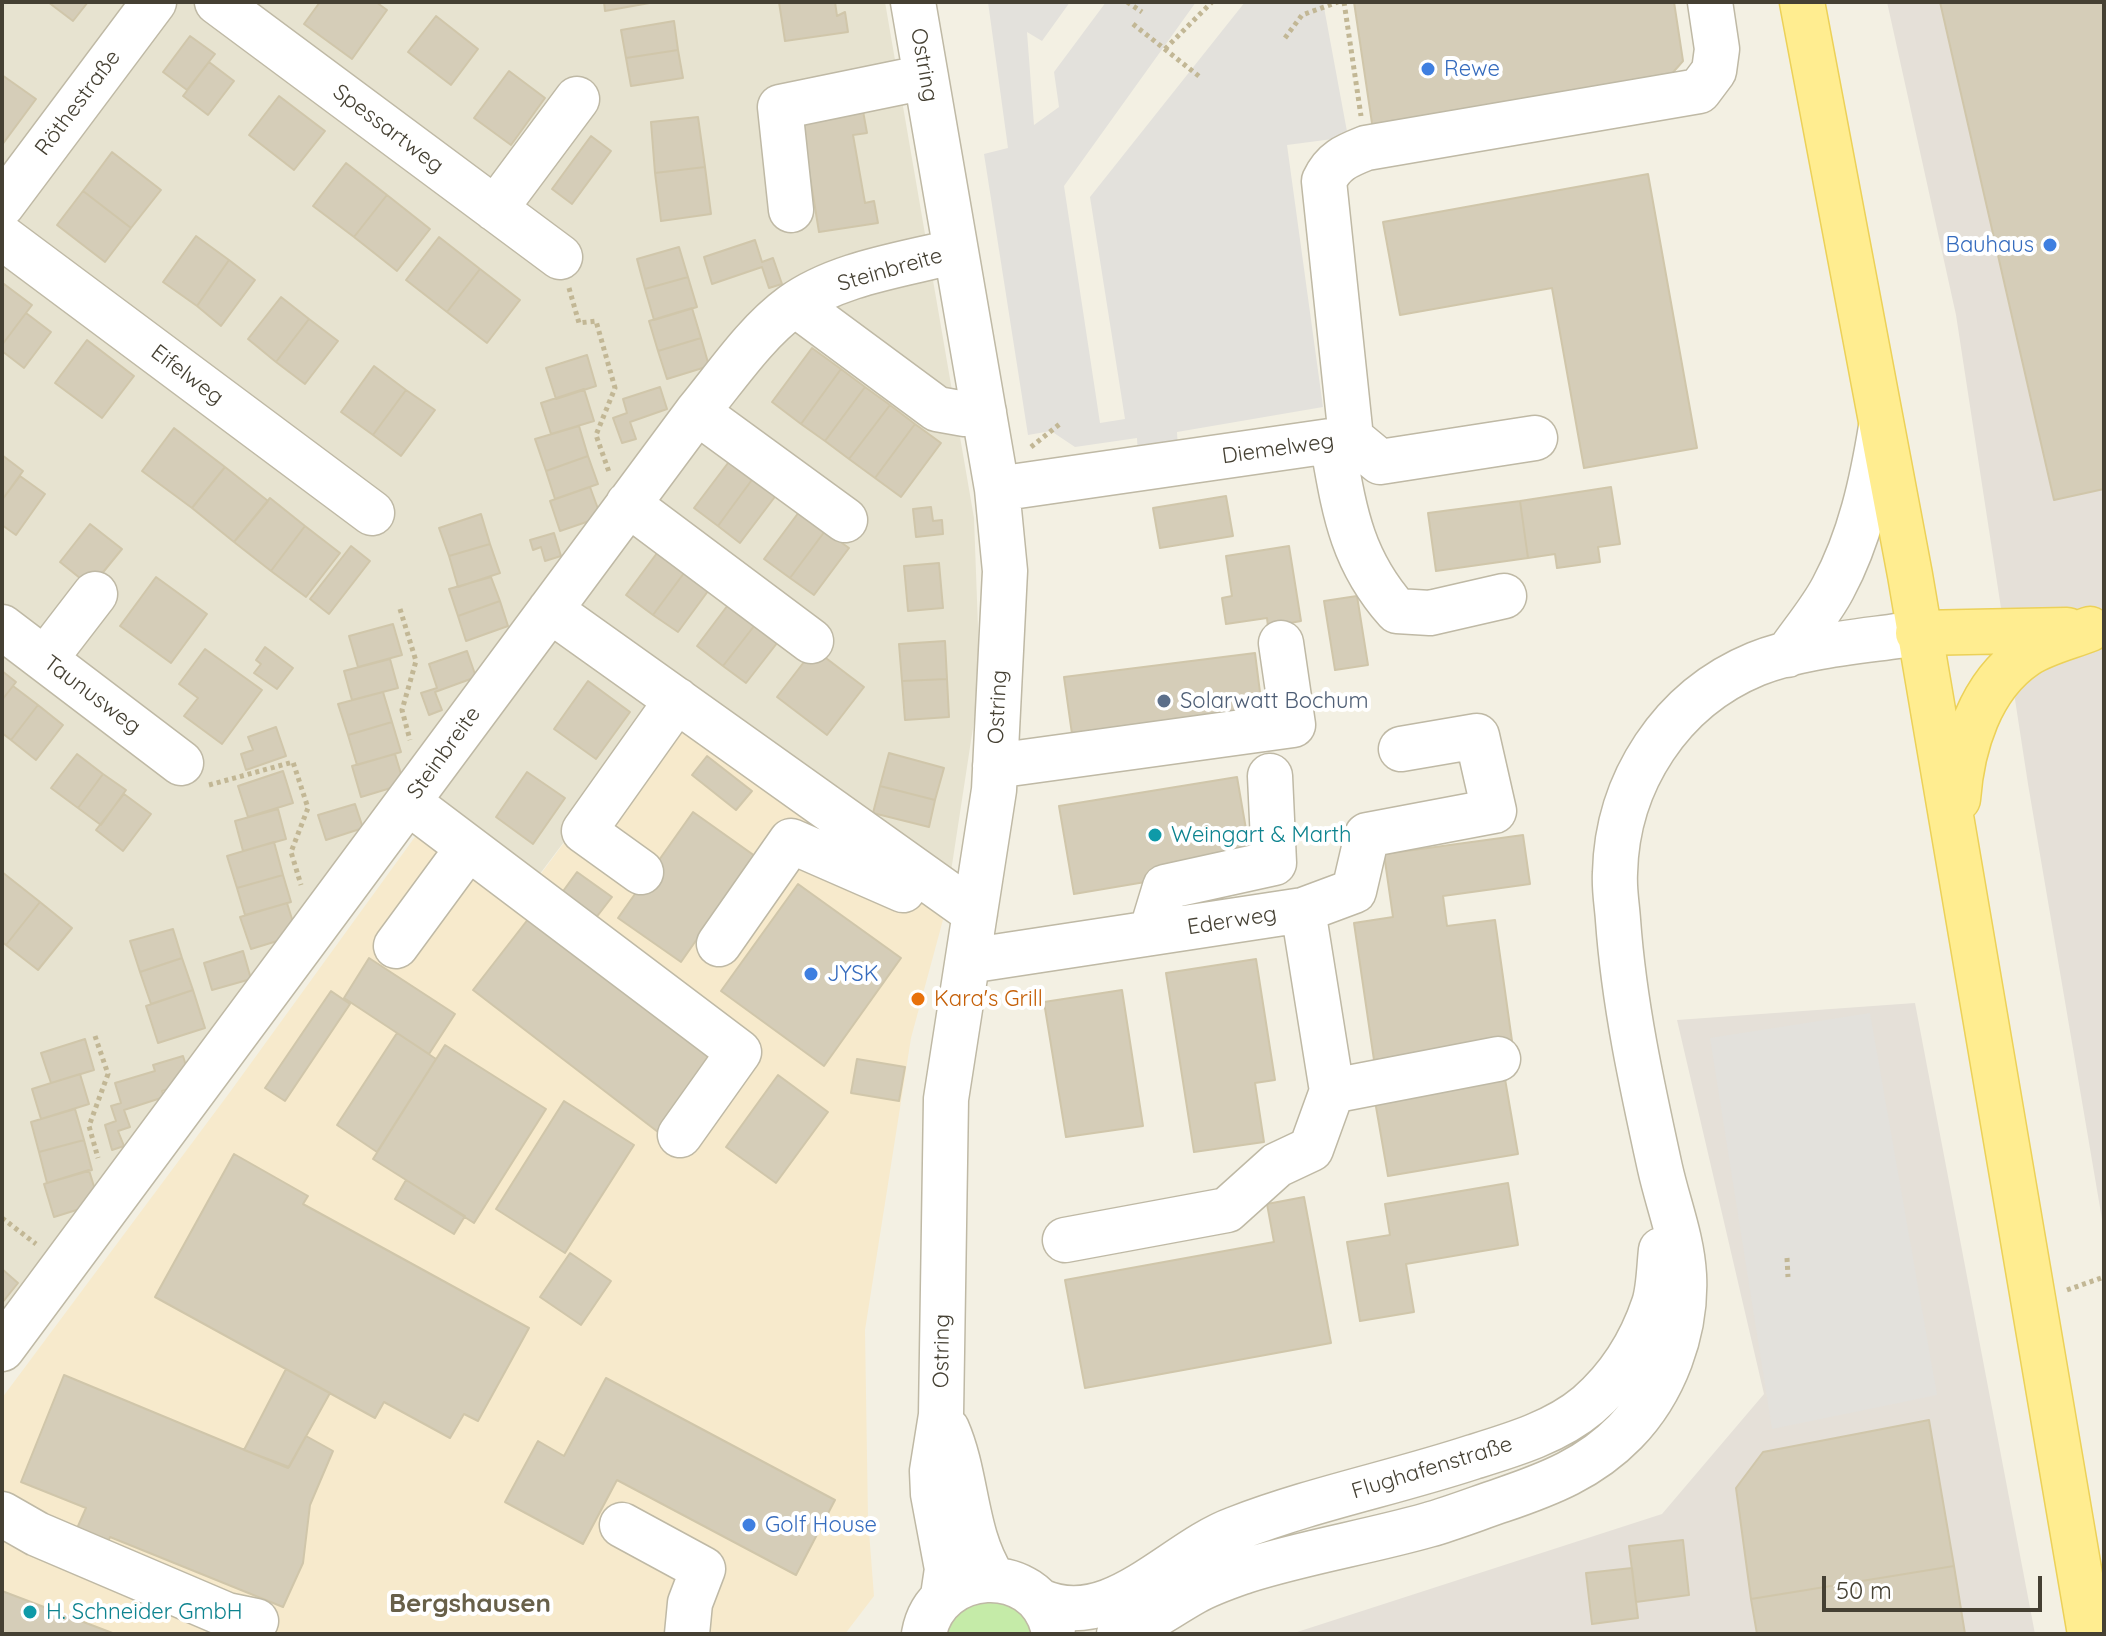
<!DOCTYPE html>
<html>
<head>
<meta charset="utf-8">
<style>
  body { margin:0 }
  #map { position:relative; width:2106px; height:1636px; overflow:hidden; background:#f3f0e3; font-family:Quicksand,sans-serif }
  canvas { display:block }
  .frame { position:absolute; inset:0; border:4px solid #454033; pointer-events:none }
  .scale { position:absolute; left:1822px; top:1576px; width:220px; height:36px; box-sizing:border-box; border:4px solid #454033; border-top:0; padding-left:10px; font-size:24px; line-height:28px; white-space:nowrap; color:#454033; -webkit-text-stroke:6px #fff; paint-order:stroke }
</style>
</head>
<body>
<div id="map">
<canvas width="2106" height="1636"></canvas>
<div class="frame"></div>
<div class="scale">50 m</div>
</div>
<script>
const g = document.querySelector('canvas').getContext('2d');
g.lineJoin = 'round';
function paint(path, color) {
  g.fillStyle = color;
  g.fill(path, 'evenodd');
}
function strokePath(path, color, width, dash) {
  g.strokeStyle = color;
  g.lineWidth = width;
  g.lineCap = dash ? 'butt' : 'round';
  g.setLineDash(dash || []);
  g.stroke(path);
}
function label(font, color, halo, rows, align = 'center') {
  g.font = font + ' Quicksand,sans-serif';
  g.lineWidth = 8;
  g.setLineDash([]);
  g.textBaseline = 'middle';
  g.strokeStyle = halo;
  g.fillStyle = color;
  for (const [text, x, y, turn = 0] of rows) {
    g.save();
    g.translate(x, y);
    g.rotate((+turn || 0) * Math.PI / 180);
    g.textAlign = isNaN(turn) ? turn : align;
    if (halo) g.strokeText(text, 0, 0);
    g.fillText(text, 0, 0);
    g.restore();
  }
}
const residential = new Path2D(`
  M2 2H885L974 518 980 682 950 878 667 705 533 883 409 795 2 1335Z`);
const commercial = new Path2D(`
  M667 705 947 905 911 1038 865 1330 868 1519 874 1596 845 1634H2V1398L230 1092 433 812 534 883Z`);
const industrial = new Path2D(`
  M1887 2H2104V1231L2028 784 1956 315Z
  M1915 1003 2035 1634H1291L1662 1514 1764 1394 1677 1020Z`);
const green = new Path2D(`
  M994 1598 1025 1614 1035 1634H945C955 1605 967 1605 994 1598Z`);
const parking = new Path2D(`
  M988 2H1070L1042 41 1027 32 1034 125 1059 107 1054 72 1106 2H1196L1064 186 1100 423 1125 419 1090 197 1245 2H1323L1348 137 1287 145 1323 407 1177 432 1178 450 1138 456 1137 438 1075 447 1051 431 1028 435 984 154 1008 148Z
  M1870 1013 1937 1395 1772 1429 1710 1038Z`);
const building = new Path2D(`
  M48 2H88L73 21Z
  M320 2H376L387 10 352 59 304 24Z
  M604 2H655L605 11Z
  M779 2H835L837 16 845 12 848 32 785 41Z
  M1354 2H1674L1683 61 1661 86 1373 130Z
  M1940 2H2104V489L2054 500Z
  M436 16 478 49 451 85 408 52Z
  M674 21 678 50 626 58 621 30Z
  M190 36 215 54 187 90 163 72Z
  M678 50 683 78 631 86 626 58Z
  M209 62 234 81 208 115 183 96Z
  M509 71 545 98 511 145 474 118Z
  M2 75 36 99 2 145Z
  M279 96 325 131 294 170 249 135Z
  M863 111 867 133 853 135 865 203 874 201 878 223 819 232 801 121Z
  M698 117 705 167 655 173 651 122Z
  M591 136 611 151 572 204 552 189Z
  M112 152 161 190 131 228 83 191Z
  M346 163 387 195 354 237 313 206Z
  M705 167 711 214 661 221 655 173Z
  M1648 174 1697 448 1584 468 1552 288 1400 315 1383 222Z
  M83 191 131 228 105 262 57 225Z
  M387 195 430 229 397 271 354 237Z
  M196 236 229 260 197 306 163 282Z
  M439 237 480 269 447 312 406 280Z
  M755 240 762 262 773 258 782 284 769 288 762 267 712 284 704 257Z
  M679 247 688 277 645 289 637 259Z
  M229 260 255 280 221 326 197 306Z
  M480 269 520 300 487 343 447 312Z
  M688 277 697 307 654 320 645 289Z
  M4 284 32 305 2 345V288Z
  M281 297 309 319 276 362 248 339Z
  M692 308 701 338 658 351 649 321Z
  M26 313 51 332 24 368 2 351V345Z
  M309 319 338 341 305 384 276 362Z
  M701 338 709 366 667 379 658 351Z
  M87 340 134 376 102 418 55 383Z
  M812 348 841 369 801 424 772 402Z
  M587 355 596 386 556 399 546 368Z
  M374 366 406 390 373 435 341 412Z
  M841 369 865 387 825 441 801 424Z
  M660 387 667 409 630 422 636 439 622 443 613 418 627 413 623 399Z
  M865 387 890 405 849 459 825 441Z
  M584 389 594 421 551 434 541 403Z
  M406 390 435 410 401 456 373 435Z
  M890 405 915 424 875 478 849 459Z
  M915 424 941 443 901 497 875 478Z
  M579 426 588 456 546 471 535 439Z
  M174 428 225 467 192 508 142 471Z
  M2 455 23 471 2 500Z
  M588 456 598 484 555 499 546 471Z
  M731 459 754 477 718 526 694 508Z
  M225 467 268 501 234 542 192 508Z
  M20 476 45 494 16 535 2 525V500Z
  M754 477 777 494 740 543 718 526Z
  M590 487 601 517 560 531 550 501Z
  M1611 487 1620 544 1598 547 1600 562 1557 568 1555 554 1528 558 1520 501Z
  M1226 496 1233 536 1160 548 1153 508Z
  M270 498 305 526 271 571 234 542Z
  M1520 501 1528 558 1436 571 1428 513Z
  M931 507 933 521 942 520 943 534 916 537 913 509Z
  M799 512 825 531 790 578 764 559Z
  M481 514 490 544 449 556 439 528Z
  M90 524 122 549 91 587 60 562Z
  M305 526 340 553 306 597 271 571Z
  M825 531 849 548 814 595 790 578Z
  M554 533 561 556 545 561 541 547 533 550 530 540Z
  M490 544 500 573 458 587 449 556Z
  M351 546 370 561 329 614 310 599Z
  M1289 546 1301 621 1268 627 1267 618 1226 624 1222 598 1232 596 1226 556Z
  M660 549 687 569 653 615 626 595Z
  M939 563 943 608 908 611 904 566Z
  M687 569 711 587 678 632 653 615Z
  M156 577 207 614 171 663 120 626Z
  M491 577 500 601 458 616 449 589Z
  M1357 596 1368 665 1335 670 1324 601Z
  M500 601 508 626 466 641 458 616Z
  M731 601 758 621 723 666 697 646Z
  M758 621 781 638 746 683 723 666Z
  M393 624 402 655 358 667 349 636Z
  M945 641 947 679 902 681 899 644Z
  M265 647 293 668 277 689 254 673 261 664 256 660Z
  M205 649 262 690 222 744 184 716 198 698 179 684Z
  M814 649 864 687 827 735 777 697Z
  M467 651 476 677 435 692 442 710 429 715 421 693 437 688 429 664Z
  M1255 653 1264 724 1074 748 1064 677Z
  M390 659 398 688 352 700 344 671Z
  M2 671 16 682 2 700Z
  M947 679 949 717 905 720 902 681Z
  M588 681 630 712 596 759 554 729Z
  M13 686 38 705 11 740 2 733V700Z
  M383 692 392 722 348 735 338 704Z
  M38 705 63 725 36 760 11 740Z
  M392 722 401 752 357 765 348 735Z
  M276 727 286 756 246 770 241 754 253 750 248 737Z
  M889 753 944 768 935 800 880 786Z
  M77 754 103 774 78 808 51 788Z
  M395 754 404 784 361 797 352 766Z
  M707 756 752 791 736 810 692 775Z
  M283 771 293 803 248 817 238 786Z
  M527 772 565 798 533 844 496 817Z
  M103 774 126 790 101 825 78 808Z
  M1237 777 1252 864 1074 894 1059 806Z
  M880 786 935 800 929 827 873 813Z
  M124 794 151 814 123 851 96 830Z
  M355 804 363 828 326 840 318 815Z
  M278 809 286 839 243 851 235 821Z
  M693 812 755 856 681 962 618 918Z
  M1523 835 1530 884 1443 896 1447 926 1495 920 1512 1041 1374 1060 1354 923 1393 917 1384 854Z
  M274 842 283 875 237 888 227 856Z
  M2 872 40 902 6 945 2 942Z
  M577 872 612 897 595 919 561 894Z
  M283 875 291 902 245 915 237 888Z
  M798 884 901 958 824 1066 721 991Z
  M40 902 72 928 38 970 6 945Z
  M287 903 297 935 251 949 240 917Z
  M536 909 721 1051 658 1132 473 990Z
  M173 929 182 958 140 972 130 941Z
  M243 951 251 979 212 990 204 963Z
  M182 958 193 990 151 1004 140 972Z
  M369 958 455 1014 429 1054 344 998Z
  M1256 959 1275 1080 1255 1083 1264 1142 1194 1152 1166 973Z
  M193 990 205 1028 158 1043 146 1006Z
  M1122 990 1143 1126 1066 1137 1044 1002Z
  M331 991 350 1004 285 1101 265 1088Z
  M397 1033 436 1059 377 1152 337 1125Z
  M85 1039 94 1070 51 1083 41 1053Z
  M445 1045 546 1109 474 1223 373 1159Z
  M183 1056 191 1082 162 1091 164 1097 124 1110 130 1127 118 1131 124 1146 112 1150 105 1125 116 1121 111 1106 121 1103 115 1083 155 1071 153 1065Z
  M857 1059 905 1067 899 1101 851 1093Z
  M80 1074 89 1104 41 1119 32 1089Z
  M778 1075 828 1112 776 1183 726 1147Z
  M1505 1079 1518 1154 1388 1176 1375 1101Z
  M564 1101 634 1145 565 1253 496 1209Z
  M75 1109 84 1140 39 1152 31 1122Z
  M84 1140 92 1170 47 1183 39 1152Z
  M234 1154 308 1196 303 1204 529 1328 478 1421 464 1414 450 1438 384 1402 375 1418 155 1297Z
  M89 1170 99 1203 54 1217 44 1184Z
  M406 1180 465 1216 454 1234 395 1199Z
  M1508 1183 1518 1245 1406 1264 1414 1312 1360 1321 1347 1242 1390 1235 1385 1204Z
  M1304 1197 1331 1343 1085 1388 1065 1280 1274 1242 1267 1204Z
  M570 1253 611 1281 581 1325 540 1297Z
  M2 1269 18 1283 2 1303Z
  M286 1369 330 1393 289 1467 244 1450Z
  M64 1375 288 1468 306 1436 333 1451 310 1505 303 1563 283 1607 110 1537 103 1555 71 1542 86 1508 21 1482Z
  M606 1378 835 1500 796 1575 617 1480 583 1544 505 1502 538 1441 564 1456Z
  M1929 1420 1954 1566 1751 1599 1736 1488 1763 1452Z
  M1683 1540 1689 1595 1636 1602 1629 1546Z
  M1954 1566 1965 1634H1757L1751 1599Z
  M1632 1568 1638 1618 1592 1624 1586 1573Z
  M2 1591 115 1634H2Z`);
const path = new Path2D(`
  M1127 2 1142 12
  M1344 2 1361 116
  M1133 24 1200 77
  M1285 38 1302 15 1338 2
  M1165 49 1212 2
  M569 288 579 323 596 321 615 388 596 435 609 472
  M1031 447 1061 423
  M400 609 416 661 402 710 410 740
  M209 785 293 762 308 808 291 852 301 885
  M95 1036 108 1074 89 1126 98 1158
  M2 1218 36 1244
  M1787 1258 1788 1277
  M2067 1290 2104 1277`);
const minor = new Path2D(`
  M217 2 560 257
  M913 2 997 489 1005 571 994 790 946 1099 941 1415 932 1471 933 1494 947 1569 943 1596
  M2 205 154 2
  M495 209 577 99
  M791 210 780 107 926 77
  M2 237 372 513
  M795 304 937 409 965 414 984 412
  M697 412 845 520
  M1351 438 1380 462 1535 438
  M1332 441C1344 508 1350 558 1397 611L1430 613 1504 596
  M997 489 1351 438 1324 181C1333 161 1346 156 1366 148L1699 91 1714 71 1717 49 1710 2
  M628 504 811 641
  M550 610 975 913
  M2 627 181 763
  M1787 655C1802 633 1821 611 1833 588 1860 538 1872 482 1881 427
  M45 659 95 594
  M995 766 1293 725 1281 643
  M408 802 739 1052 680 1135
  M641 872 584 831 677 700
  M1151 933 1165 887 1274 863 1270 776
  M719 944 791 841 903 890 915 873
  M396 946 468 848
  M968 961 1303 910 1354 891 1367 835 1494 811 1477 736 1401 749
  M1332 1091 1498 1059
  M1065 1240 1227 1210 1277 1165 1311 1149 1332 1091 1303 910
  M2 1349 697 412C726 377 755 333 792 306 838 273 902 265 956 251
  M947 1429C968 1477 964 1533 993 1578
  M2 1514 37 1534 227 1615 256 1621
  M622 1525 703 1569 690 1603 687 1634
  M1040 1601C1111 1633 1172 1552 1235 1529 1312 1499 1394 1483 1473 1457 1512 1445 1556 1432 1588 1405 1619 1378 1641 1343 1654 1304 1659 1288 1659 1268 1661 1250
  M924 1634C936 1566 1036 1560 1053 1628
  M1119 1634C1146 1623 1169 1606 1194 1592 1210 1583 1228 1577 1245 1571 1305 1552 1368 1542 1428 1525 1453 1518 1478 1508 1502 1500 1549 1484 1590 1468 1625 1432 1664 1392 1687 1332 1684 1275 1682 1238 1668 1204 1660 1168 1642 1086 1624 1004 1618 920 1617 905 1614 889 1615 873 1617 782 1671 699 1756 664 1802 645 1868 641 1918 633`);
const major = new Path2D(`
  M1802 2 1910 575 2090 1634
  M1918 633 2067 630
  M1958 799C1962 746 1980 686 2026 655 2044 643 2070 637 2090 629`);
const markers = [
  [1428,69,8,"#3f7fe0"],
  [2050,245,8,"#3f7fe0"],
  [1164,701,8,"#5c6f8a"],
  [1155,835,8,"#0f9aa8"],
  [811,974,8,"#3f7fe0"],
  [918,999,8,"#e8710a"],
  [749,1525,8,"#3f7fe0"],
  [30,1612,8,"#0f9aa8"]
];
const streetNames = [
  ["Ostring",924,65,80],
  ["Röthestraße",78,103,-53],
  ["Spessartweg",388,129,37],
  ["Steinbreite",890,270,-16],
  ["Eifelweg",187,375,37],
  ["Diemelweg",1278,449,-8],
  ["Taunusweg",92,695,37],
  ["Ostring",998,707,-87],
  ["Steinbreite",444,753,-54],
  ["Ederweg",1232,921,-9],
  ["Ostring",942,1351,-89],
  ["Flughafenstraße",1432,1468,-17]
];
const shopNames = [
  ["Rewe",1444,69],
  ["Bauhaus",2034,245,"right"],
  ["JYSK",827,974],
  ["Golf House",765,1525]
];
const serviceNames = [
  ["Solarwatt Bochum",1180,701]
];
const cultureNames = [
  ["Weingart & Marth",1171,835],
  ["H. Schneider GmbH",46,1612]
];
const foodNames = [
  ["Kara's Grill",934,999]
];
const quarterNames = [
  ["Bergshausen",470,1604]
];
paint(residential, '#e7e3d0');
paint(commercial, '#f7eacc');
paint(industrial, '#e5e0d8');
paint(green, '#c5eba8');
paint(parking, '#e3e1dc');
paint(building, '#d5cdb8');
strokePath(building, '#d0c6aa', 2);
strokePath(minor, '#bfb9a5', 47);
strokePath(major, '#ecd158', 47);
strokePath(path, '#c2b795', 5, [4, 4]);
strokePath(minor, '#fff', 44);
strokePath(major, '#ffed90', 44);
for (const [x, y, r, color] of markers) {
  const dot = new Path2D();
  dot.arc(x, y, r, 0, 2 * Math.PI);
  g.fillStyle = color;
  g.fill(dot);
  strokePath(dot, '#fff', 3);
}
label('22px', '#454033', '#fff', streetNames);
label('22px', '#366cbe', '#fff', shopNames, 'left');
label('22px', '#4e5e75', '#fff', serviceNames, 'left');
label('22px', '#0d838f', '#fff', cultureNames, 'left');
label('22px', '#c56008', '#fff', foodNames, 'left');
label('bold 26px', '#686049', '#fff', quarterNames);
</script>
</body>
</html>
